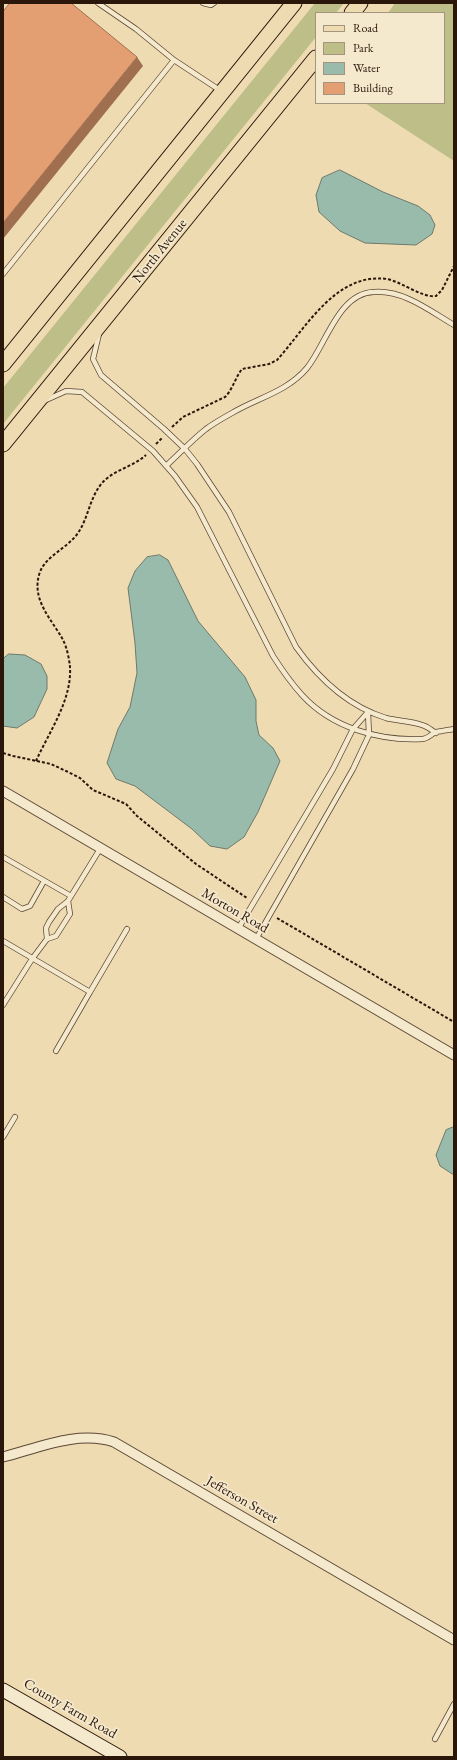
<!DOCTYPE html>
<html>
<head>
<meta charset="utf-8">
<style>
  body { margin:0 }
  #map { position:relative; width:457px; height:1760px; overflow:hidden; background:#eedbb2; font-family:"EB Garamond",serif }
  canvas { display:block }
  .frame { position:absolute; inset:0; border:4px solid #2b170a; pointer-events:none }
  .legend { position:absolute; left:315px; top:12px; width:130px; height:92px; box-sizing:border-box; background:#f4e8cd; border:1px solid #a4947f; margin:0; padding:5px 7px; list-style:none; font-size:12px; color:#2b170a }
  .legend li { display:flex; align-items:center; gap:8px; height:20px }
  .legend b { width:20px; border:1px solid #a4947f }
</style>
</head>
<body>
<div id="map">
<canvas width="457" height="1760"></canvas>
<div class="frame"></div>
<ul class="legend">
<li><b style="height:5px;background:#eedbb2"></b>Road</li>
<li><b style="height:11px;background:#bebe88"></b>Park</li>
<li><b style="height:11px;background:#99bbac"></b>Water</li>
<li><b style="height:11px;background:#e39e72"></b>Building</li>
</ul>
</div>
<script>
const g = document.querySelector('canvas').getContext('2d');
g.lineJoin = 'round';
function paint(path, color) {
  g.fillStyle = color;
  g.fill(path, 'evenodd');
}
function strokePath(path, color, width, dash) {
  g.strokeStyle = color;
  g.lineWidth = width;
  g.lineCap = dash ? 'butt' : 'round';
  g.setLineDash(dash || []);
  g.stroke(path);
}
function label(font, color, halo, rows, align = 'center') {
  g.font = font + ' "EB Garamond",serif';
  g.lineWidth = 3.5;
  g.setLineDash([]);
  g.textBaseline = 'middle';
  g.strokeStyle = halo;
  g.fillStyle = color;
  for (const [text, x, y, turn = 0] of rows) {
    g.save();
    g.translate(x, y);
    g.rotate((+turn || 0) * Math.PI / 180);
    g.textAlign = isNaN(turn) ? turn : align;
    if (halo) g.strokeText(text, 0, 0);
    g.fillText(text, 0, 0);
    g.restore();
  }
}
const green = new Path2D(`
  M315 3H344L336 13H316V37L3 424V388Z
  M395 3H454V161L365 103H444V13H388Z`);
const water = new Path2D(`
  M340 170 383 192 418 206 430 215 435 225 432 234 416 245 365 243 340 231 319 212 316 195 322 178Z
  M160 555 168 560 198 621 245 677 256 700V721L259 735 273 748 280 761 258 812 244 837 227 849 210 846 192 829 135 786 116 779 107 763 118 729 130 707 137 673 135 643 128 588 135 571 147 557Z
  M9 654 25 655 41 664 47 676V689L34 717 17 728 3 726V659Z
  M454 1127V1175L440 1166 436 1155 446 1130Z`);
const path = new Path2D(`
  M172 427 183 417 225 397C233 389 235 378 242 369L269 364 277 360C306 328 336 272 387 279 402 282 422 298 436 296L442 290 454 266
  M156 444 163 437
  M3 753 13 756 51 764 66 771 80 778 93 790 126 804 137 816 196 864 247 898
  M36 761C49 732 72 700 70 667 69 658 67 647 62 638 51 619 32 600 39 575 44 556 67 549 78 533 89 517 90 494 105 480 117 469 134 466 146 455
  M277 918 454 1022`);
const lane = new Path2D(`
  M98 3 136 29 174 60
  M203 3 211 5 214 3
  M3 274 174 60 221 91
  M99 334 93 359 101 375 164 429 185 449 197 464 229 512 296 647C319 679 347 706 386 718 398 721 411 721 422 725 427 726 431 730 436 733
  M46 400 66 391 82 392 153 451 175 476 197 507 273 656C282 670 291 683 302 695 332 728 379 741 422 739 428 739 431 734 436 732 441 731 448 730 454 729
  M166 466C179 454 192 440 206 429 214 423 223 418 232 413 257 398 287 392 307 368 326 345 338 293 374 292 404 290 430 311 454 325
  M3 857 71 896
  M3 897 22 909 30 906 44 881
  M238 929 333 769 353 729 368 712
  M47 939 46 928 49 922 58 909 68 901 100 849
  M256 939 353 769 369 735 368 712
  M3 941 90 992 127 929
  M3 1005 32 959 47 939 56 936 70 914 68 901
  M56 1051 90 992
  M3 1137 15 1117
  M435 1739 454 1704`);
const street = new Path2D(`
  M3 791 454 1055
  M3 1457C38 1448 78 1430 114 1442L454 1640`);
const secondary = new Path2D(`
  M3 1690 120 1757`);
const primary = new Path2D(`
  M352 13 360 3
  M3 364 294 3
  M3 444 316 58`);
const shadedWall = new Path2D(`
  M137 57 143 66 3 239V223Z`);
const building = new Path2D(`
  M10 3H71L137 57 3 223V12Z`);
const streetNames = [
  ["North Avenue",160,251,-51],
  ["Morton Road",235,911,30],
  ["Jefferson Street",242,1500,30],
  ["County Farm Road",70,1709,30]
];
paint(green, '#bebe88');
paint(water, '#99bbac');
strokePath(water, '#6d796b', 1);
strokePath(lane, '#5c4834', 6);
strokePath(street, '#5c4834', 11);
strokePath(secondary, '#2b170a', 15);
strokePath(primary, '#2b170a', 17);
strokePath(path, '#2b170a', 2, [3, 2]);
strokePath(lane, '#f4e8cd', 4.5);
strokePath(street, '#f4e8cd', 9);
strokePath(secondary, '#f4e8cd', 13);
strokePath(primary, '#eedbb2', 15);
paint(shadedWall, '#9f6f50');
paint(building, '#e39e72');
strokePath(building, '#9f6f50', 1);
label('14px', '#2b170a', '#f4e8cd', streetNames);
</script>
</body>
</html>
